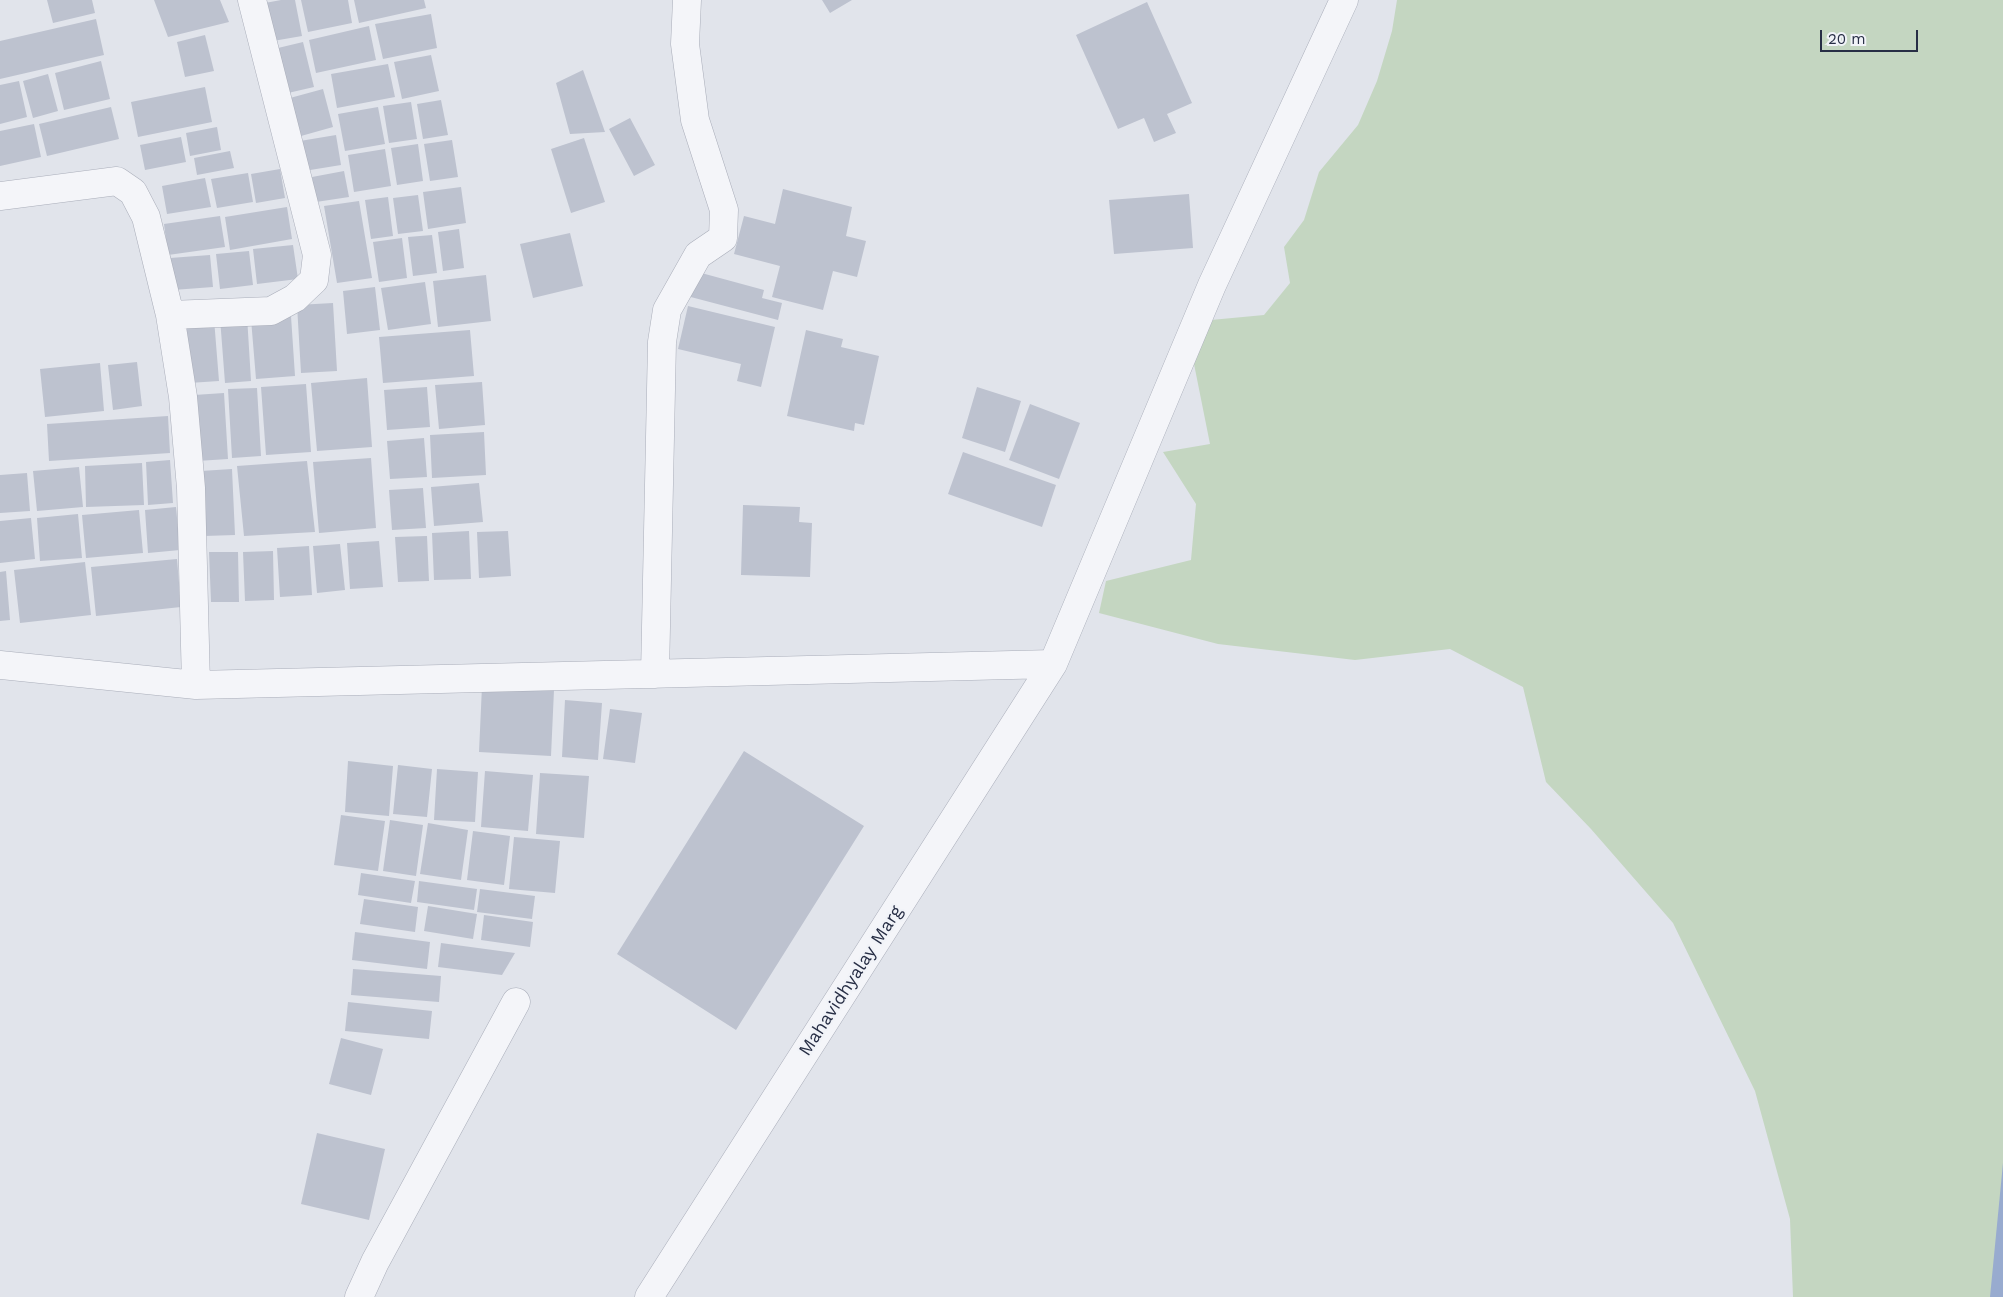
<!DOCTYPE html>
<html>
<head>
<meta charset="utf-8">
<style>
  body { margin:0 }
  #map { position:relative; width:2003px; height:1297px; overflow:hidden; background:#e1e4eb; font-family:"Work Sans",sans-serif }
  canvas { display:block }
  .scale { position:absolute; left:1820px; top:30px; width:98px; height:22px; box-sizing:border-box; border:2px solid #272e45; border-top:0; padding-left:6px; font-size:15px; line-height:18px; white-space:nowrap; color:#272e45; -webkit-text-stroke:4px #f1f3f8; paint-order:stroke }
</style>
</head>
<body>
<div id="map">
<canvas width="2003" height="1297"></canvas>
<div class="scale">20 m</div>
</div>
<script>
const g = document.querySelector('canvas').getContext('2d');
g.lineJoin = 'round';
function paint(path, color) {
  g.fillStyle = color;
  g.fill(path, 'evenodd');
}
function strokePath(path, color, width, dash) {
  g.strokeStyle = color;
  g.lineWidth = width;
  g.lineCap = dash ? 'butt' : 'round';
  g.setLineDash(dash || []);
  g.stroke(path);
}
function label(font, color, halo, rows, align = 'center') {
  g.font = font + ' "Work Sans",sans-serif';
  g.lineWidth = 4.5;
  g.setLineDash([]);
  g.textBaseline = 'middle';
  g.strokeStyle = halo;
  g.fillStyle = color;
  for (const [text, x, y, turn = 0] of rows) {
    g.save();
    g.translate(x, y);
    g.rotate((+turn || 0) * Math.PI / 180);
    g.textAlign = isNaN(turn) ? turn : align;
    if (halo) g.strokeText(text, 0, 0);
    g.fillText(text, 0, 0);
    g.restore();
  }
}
const green = new Path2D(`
  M1397 0H2003V1297H1793L1790 1219 1755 1091 1673 923 1591 829 1546 782 1523 687 1450 649 1355 660 1218 644 1099 613 1106 581 1191 560 1196 504 1163 452 1210 444 1194 364 1201 334 1211 320 1264 315 1290 283 1284 247 1304 220 1319 172 1358 125 1377 81 1392 31Z`);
const water = new Path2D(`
  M2003 1163V1297H1990Z`);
const building = new Path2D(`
  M47 0H92L95 13 53 23Z
  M154 0H220L229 22 168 37Z
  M281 0H295L302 36 273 41 265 3Z
  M301 0H348L352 23 308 32Z
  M354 0H424L426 8 359 23Z
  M822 0H852L830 13Z
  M1147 2 1192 103 1167 114 1176 133 1154 142 1144 118 1118 129 1076 35Z
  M431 14 437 48 383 59 375 24Z
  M96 19 104 55 0 79V41Z
  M369 26 376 60 316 73 309 40Z
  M205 35 214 71 185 77 177 42Z
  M303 42 314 87 288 93 278 48Z
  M431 55 439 91 402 99 394 62Z
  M101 61 110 99 64 110 55 73Z
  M388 64 395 97 337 108 331 74Z
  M583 70 605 132 570 134 556 83Z
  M48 74 58 111 33 118 23 81Z
  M19 81 27 117 0 124V85Z
  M205 87 212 122 138 137 131 102Z
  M323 89 333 127 301 136 290 98Z
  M441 100 448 135 423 139 417 104Z
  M411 102 417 139 389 143 383 106Z
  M111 107 119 139 47 156 39 124Z
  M378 107 385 144 345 151 338 114Z
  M630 118 655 165 634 176 609 129Z
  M34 124 41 157 0 166V131Z
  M217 127 221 150 190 156 186 133Z
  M336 135 341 165 304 171 300 141Z
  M181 137 186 162 145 170 140 145Z
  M584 138 605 202 571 213 551 149Z
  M452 140 458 177 430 181 424 144Z
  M418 144 423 181 397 185 391 148Z
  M385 149 391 186 354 192 348 155Z
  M230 151 234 168 197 175 194 158Z
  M280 169 285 198 256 203 251 174Z
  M344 171 349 197 316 202 312 177Z
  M248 173 253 202 217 208 211 179Z
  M205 178 211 207 167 214 162 186Z
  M461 187 466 223 428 229 423 192Z
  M783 189 852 207 846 236 866 241 857 277 833 271 823 310 772 297 780 266 734 254 744 216 775 224Z
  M1189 194 1193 248 1114 254 1109 200Z
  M418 195 423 231 398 234 393 198Z
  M388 197 393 236 371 239 365 200Z
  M359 201 372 278 337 283 324 206Z
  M287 207 292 239 230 250 225 217Z
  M220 216 225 247 168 255 164 224Z
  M459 229 464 268 443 271 438 232Z
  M570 233 583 286 533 298 520 244Z
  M432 235 437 273 413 276 408 237Z
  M402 238 407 278 379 282 373 242Z
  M293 245 298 279 257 284 253 249Z
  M249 251 253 285 220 289 216 254Z
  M210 255 213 287 173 290 170 258Z
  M694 271 764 290 762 298 782 303 778 320 687 296Z
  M486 275 491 321 438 327 433 281Z
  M425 282 431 324 388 330 381 288Z
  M375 287 380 330 347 334 343 291Z
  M333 303 337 371 301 373 297 305Z
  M688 306 775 327 761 387 737 381 741 364 678 349Z
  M247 316 251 381 225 383 220 318Z
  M291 316 295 376 256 379 251 319Z
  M214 319 219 381 189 383 185 321Z
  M470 330 474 376 383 383 379 337Z
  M806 330 843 339 841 347 879 356 864 425 855 423 854 431 787 416Z
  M137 362 142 406 113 410 108 365Z
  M100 363 104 411 45 417 40 369Z
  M367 378 372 447 317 451 311 383Z
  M482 382 485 425 439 429 435 385Z
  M306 384 311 452 266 455 261 387Z
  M427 387 430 427 387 430 384 390Z
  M977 387 1021 401 1005 452 962 438Z
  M257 388 261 456 232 458 228 389Z
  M224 393 228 459 197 461 194 395Z
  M1030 404 1080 423 1059 479 1009 460Z
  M168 416 170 453 49 461 47 424Z
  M484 432 486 475 432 478 430 435Z
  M424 438 427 477 390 479 387 441Z
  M963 452 1056 485 1042 527 948 494Z
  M371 458 376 528 319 533 313 462Z
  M170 460 173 503 148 505 146 462Z
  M307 461 315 532 244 536 237 466Z
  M142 463 144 505 86 507 85 466Z
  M79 467 83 507 37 511 33 471Z
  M232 469 235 535 204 536 201 471Z
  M27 473 30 511 0 513V475Z
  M479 483 483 522 434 526 431 487Z
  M423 488 426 528 392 530 389 490Z
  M743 505 800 507 799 522 812 523 810 577 741 575Z
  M176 507 180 550 148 553 145 510Z
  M139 510 143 553 86 558 82 515Z
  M78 514 82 558 40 561 37 518Z
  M31 518 35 559 0 563V521Z
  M469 531 471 579 434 580 432 533Z
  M508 531 511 576 479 578 477 532Z
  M427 536 429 581 398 582 395 537Z
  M379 541 383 587 350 589 347 543Z
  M340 544 345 590 317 593 313 546Z
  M309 546 312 595 280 597 277 548Z
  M273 551 274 600 245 601 243 552Z
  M209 552H238L239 602H211Z
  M177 559 181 607 96 616 91 567Z
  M85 562 91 615 20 623 14 570Z
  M6 571 10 620 0 621V572Z
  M482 686 554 690 551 756 479 752Z
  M565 700 602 703 598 760 562 757Z
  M610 709 642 713 635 763 603 759Z
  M744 751 864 826 736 1030 617 954Z
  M348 761 393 766 389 816 345 812Z
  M398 765 432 769 427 817 393 814Z
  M437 769 478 772 475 822 434 820Z
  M485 771 533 775 528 831 481 827Z
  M540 773 589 776 584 838 536 834Z
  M341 815 385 821 378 871 334 865Z
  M390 820 423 825 416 876 383 871Z
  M428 823 468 830 461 880 420 874Z
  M473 831 510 836 504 885 467 880Z
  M514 837 560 841 555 893 509 889Z
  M361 873 415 881 411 903 358 895Z
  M419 881 477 889 474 910 417 902Z
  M480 889 535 896 532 919 477 912Z
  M364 899 418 907 415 932 360 924Z
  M428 906 477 914 473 939 424 931Z
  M484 915 533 922 530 947 481 940Z
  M355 932 430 942 427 969 352 960Z
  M441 943 515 953 502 975 438 967Z
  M353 969 441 976 439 1002 351 995Z
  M348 1002 432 1011 429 1039 345 1031Z
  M341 1038 383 1049 371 1095 329 1084Z
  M317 1133 385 1149 369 1220 301 1204Z`);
const minor = new Path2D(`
  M0 196 117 181 133 192 146 217 170 315 183 397 191 488 196 685
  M170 315 271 311 295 298 314 280 317 255 252 0
  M0 665 196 685 1053 664
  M655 674 662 342 667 310 698 255 723 238 724 210 695 120 685 44 687 0
  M359 1297 375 1262 516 1002
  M649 1297 1053 664 1212 285 1344 0`);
const streetNames = [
  ["Mahavidhyalay Marg",851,981,-57]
];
paint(green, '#c4d6c1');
paint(water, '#98abcf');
paint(building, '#bdc2cf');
strokePath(minor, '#a9adb9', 29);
strokePath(minor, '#f4f5f9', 28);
label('18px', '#272e45', '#f1f3f8', streetNames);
</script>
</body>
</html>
